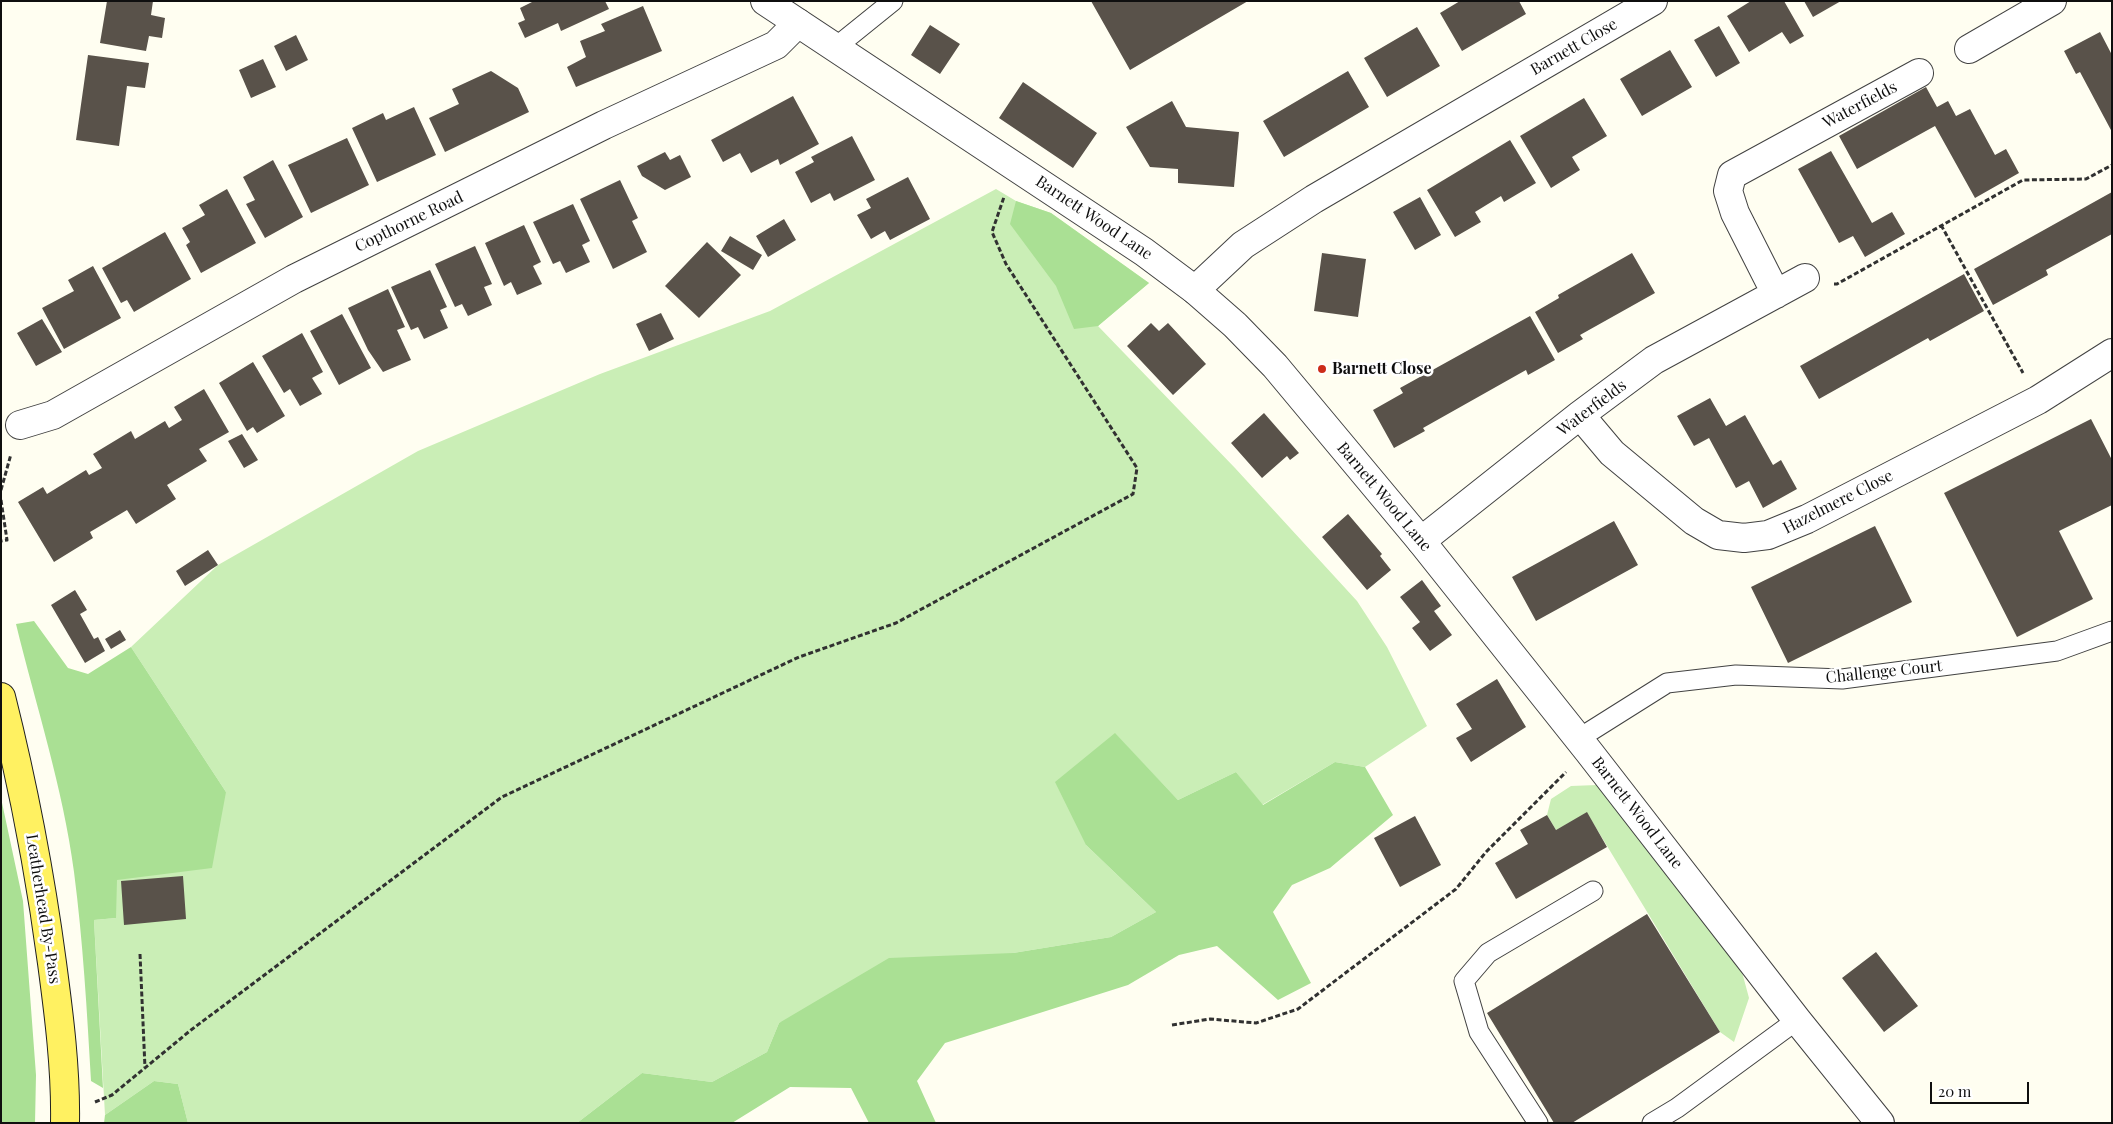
<!DOCTYPE html>
<html>
<head>
<meta charset="utf-8">
<style>
  body { margin:0 }
  #map { position:relative; width:2113px; height:1124px; overflow:hidden; background:#fffef1; font-family:"Playfair Display",serif }
  canvas { display:block }
  .frame { position:absolute; inset:0; border:2px solid #0f0f0f; pointer-events:none }
  .scale { position:absolute; left:1930px; top:1082px; width:99px; height:22px; box-sizing:border-box; border:2px solid #0f0f0f; border-top:0; padding-left:6px; font-size:15px; line-height:18px; white-space:nowrap; color:#0f0f0f; -webkit-text-stroke:4px #fff; paint-order:stroke }
</style>
</head>
<body>
<div id="map">
<canvas width="2113" height="1124"></canvas>
<div class="frame"></div>
<div class="scale">20 m</div>
</div>
<script>
const g = document.querySelector('canvas').getContext('2d');
g.lineJoin = 'round';
function paint(path, color) {
  g.fillStyle = color;
  g.fill(path, 'evenodd');
}
function strokePath(path, color, width, dash) {
  g.strokeStyle = color;
  g.lineWidth = width;
  g.lineCap = dash ? 'butt' : 'round';
  g.setLineDash(dash || []);
  g.stroke(path);
}
function label(font, color, halo, rows, align = 'center') {
  g.font = font + ' "Playfair Display",serif';
  g.lineWidth = 5;
  g.setLineDash([]);
  g.textBaseline = 'middle';
  g.strokeStyle = halo;
  g.fillStyle = color;
  for (const [text, x, y, turn = 0] of rows) {
    g.save();
    g.translate(x, y);
    g.rotate((+turn || 0) * Math.PI / 180);
    g.textAlign = isNaN(turn) ? turn : align;
    if (halo) g.strokeText(text, 0, 0);
    g.fillText(text, 0, 0);
    g.restore();
  }
}
const green = new Path2D(`
  M996 189 1016 201 1051 213 1149 283 1098 326 1235 468 1357 601 1387 647 1427 726 1365 767 1335 762 1262 805 1236 772 1178 800 1115 734 1086 845 1156 912 1111 937 1013 953 779 1023 767 1052 712 1082 642 1073 577 1123H188L178 1084 154 1081 105 1115 94 920 116 918V880L226 792 131 647 218 565 418 451 600 374 770 311Z
  M1597 785 1739 961 1749 998 1734 1042 1720 1032 1587 813 1556 830 1547 815 1551 799 1571 786Z`);
const forest = new Path2D(`
  M1016 201 1051 213 1149 283 1098 326 1074 329 1056 286 1010 224Z
  M34 621 68 668 88 674 131 647 226 792 212 868 117 880 116 918 94 920 103 1088 91 1081C87 1011 83 941 74 872 63 788 36 706 16 624Z
  M1115 733 1178 800 1236 772 1263 805 1335 762 1365 767 1393 815 1330 868 1292 885 1273 912 1311 983 1278 1000 1217 946 1179 955 1128 985 945 1043 917 1081 936 1123H869L851 1088 790 1087 732 1123H577L642 1073 712 1082 767 1052 779 1023 889 958 1013 953 1111 937 1156 912 1086 845 1055 782Z
  M1 798 23 901 36 1075 35 1123H1Z
  M154 1081 178 1084 188 1123H104L105 1115Z`);
const building = new Path2D(`
  M107 1H153L151 15 165 18 162 38 149 36 146 51 100 43Z
  M534 1H605L609 9 561 31 558 23 525 38 518 23 525 20 520 8Z
  M1091 1H1248L1130 70Z
  M1460 1H1519L1526 14 1462 51 1440 13Z
  M1751 1H1784L1804 36 1790 44 1782 32 1749 52 1727 16Z
  M1804 1H1841L1813 17Z
  M643 6 662 51 576 87 567 67 586 57 580 41 605 31 601 24Z
  M930 25 960 44 940 74 911 55Z
  M1719 26 1740 63 1716 77 1694 40Z
  M1417 27 1440 66 1387 97 1364 58Z
  M2100 32 2112 55V132L2080 72 2076 74 2064 51Z
  M296 35 308 60 286 71 274 46Z
  M1670 50 1692 87 1642 116 1620 79Z
  M88 55 149 63 145 88 127 86 119 146 76 140Z
  M263 59 276 87 251 98 239 70Z
  M491 71 518 88 529 112 445 152 429 118 459 104 452 89Z
  M1348 71 1369 107 1284 157 1263 121Z
  M1023 82 1097 133 1073 168 999 118Z
  M1926 87 1937 107 1948 101 1956 116 1970 109 1995 155 2006 149 2019 173 1975 198 1935 126 1857 169 1839 136Z
  M793 96 819 144 780 165 778 159 751 173 740 153 723 162 711 140Z
  M1584 98 1607 136 1572 157 1580 170 1551 188 1520 136Z
  M1172 101 1186 127 1239 132 1234 187 1178 183V169L1150 167 1126 127Z
  M414 107 436 155 377 182 352 128 383 113 386 120Z
  M852 136 875 180 834 201 830 193 811 203 795 172 814 162 811 157Z
  M347 138 369 185 311 213 288 165Z
  M1510 140 1536 183 1504 202 1501 196 1475 212 1481 222 1455 237 1427 190Z
  M1831 151 1872 223 1892 212 1905 234 1865 257 1853 236 1839 243 1798 169Z
  M665 152 670 160 680 155 691 177 665 190 642 176 637 166Z
  M273 160 303 217 265 238 246 204 255 200 243 177Z
  M908 177 930 219 890 240 885 231 871 239 857 215 871 208 866 199Z
  M620 180 638 218 632 221 647 252 613 269 580 199Z
  M227 189 256 243 201 273 186 245 190 242 182 228 205 215 199 205Z
  M2112 192V234L2046 270 2048 275 1993 305 1974 269Z
  M1420 197 1441 235 1415 250 1393 212Z
  M573 204 590 241 582 245 590 262 566 273 560 261 553 264 533 222Z
  M784 219 796 240 768 257 756 236Z
  M524 225 541 262 533 266 542 284 517 295 511 282 504 286 485 243Z
  M165 232 191 279 134 312 127 300 121 303 102 268Z
  M730 236 762 255 753 270 721 251Z
  M707 242 741 275 699 318 665 286Z
  M475 246 492 284 484 287 492 305 468 316 462 304 455 307 435 264Z
  M1322 253 1366 259 1358 317 1314 311Z
  M1632 253 1655 293 1580 335 1583 339 1558 353 1535 312 1559 298 1558 295Z
  M93 266 121 318 64 349 42 308 74 291 68 280Z
  M430 270 447 307 440 310 448 328 424 339 418 327 411 330 391 287Z
  M1964 274 1984 311 1930 341 1928 338 1819 399 1800 366Z
  M388 289 405 327 397 330 411 360 383 372 368 350 348 308Z
  M661 313 674 339 649 351 636 324Z
  M342 314 371 368 339 385 310 331Z
  M1530 316 1555 360 1528 375 1526 370 1423 428 1425 431 1394 448 1373 410 1403 393 1400 388Z
  M42 319 62 352 36 366 17 333Z
  M1151 323 1159 331 1168 323 1206 364 1173 395 1127 346Z
  M302 333 323 372 312 378 322 394 300 406 290 389 284 393 262 356Z
  M253 362 285 416 257 433 253 427 247 431 219 383Z
  M204 389 229 432 199 449 207 461 167 485 176 499 136 524 127 510 90 532 93 538 54 562 18 502 43 487 47 494 86 470 89 475 102 468 93 454 131 431 135 439 165 421 169 428 182 420 174 407Z
  M1710 398 1726 426 1745 415 1773 465 1781 460 1797 489 1763 508 1749 481 1736 488 1709 438 1694 446 1677 416Z
  M1264 413 1299 453 1290 460 1287 456 1262 478 1231 443Z
  M2091 419 2112 460V505L2059 531 2093 599 2017 637 1944 493Z
  M242 434 258 460 244 468 228 441Z
  M1348 514 1382 554 1380 556 1391 570 1367 590 1322 537Z
  M1614 521 1638 565 1536 621 1512 577Z
  M1875 526 1912 602 1788 663 1751 587Z
  M208 550 218 565 185 586 176 571Z
  M1422 580 1441 606 1434 611 1452 635 1430 651 1412 628 1420 622 1400 597Z
  M75 590 87 610 80 614 94 639 98 637 105 651 85 663 51 605Z
  M120 630 126 640 111 649 105 639Z
  M1497 679 1526 727 1471 762 1456 738 1472 729 1456 704Z
  M1587 812 1607 847 1516 899 1495 863 1528 844 1520 830 1547 815 1556 830Z
  M1415 816 1441 865 1400 887 1374 838Z
  M183 876 186 919 124 925 121 881Z
  M1647 914 1720 1032 1572 1123H1554L1487 1013Z
  M1876 952 1918 1006 1884 1032 1842 978Z`);
const path = new Path2D(`
  M1941 225 2023 373
  M1834 284H1837L2023 180 2086 179 2112 165
  M1 490 11 454
  M1 500 7 540 1 541
  M140 954 145 1068
  M1172 1025 1210 1019 1256 1023 1298 1009 1456 889 1486 852 1566 772
  M95 1102 112 1095 191 1030 502 797 799 657 896 623 1133 494 1137 468 1006 264 992 232 1004 197`);
const service = new Path2D(`
  M836 47 893 1
  M1578 739 1667 683 1736 675 1842 679 2057 651 2112 631
  M1538 1123 1479 1032 1464 981 1488 953 1593 891
  M1652 1123 1677 1108 1797 1020`);
const minor = new Path2D(`
  M1969 49 2052 1
  M1195 290 1243 245 1314 199 1653 1
  M1776 294 1735 213 1728 191 1732 175 1919 73
  M1580 415 1612 453 1694 521 1718 535 1744 538 1768 535 1807 519 2038 400 2112 353
  M20 425 53 415 294 279 604 125 776 45 798 23
  M1421 541 1580 415 1654 360 1805 278`);
const tertiary = new Path2D(`
  M765 1 1144 252 1195 290 1235 325 1275 366 1421 541 1589 752 1797 1020 1880 1123`);
const primary = new Path2D(`
  M1 697C23 785 40 873 52 963 59 1015 66 1070 65 1123`);
const markers = [
  [1322,369,5,"#cc2c19"]
];
const streetNames = [
  ["Barnett Close",1574,47,-30],
  ["Waterfields",1860,105,-28],
  ["Barnett Wood Lane",1094,218,34],
  ["Copthorne Road",409,222,-26],
  ["Waterfields",1592,408,-37],
  ["Barnett Wood Lane",1384,497,50],
  ["Hazelmere Close",1838,502,-27],
  ["Challenge Court",1884,672,-6],
  ["Barnett Wood Lane",1637,813,52],
  ["Leatherhead By-Pass",43,909,81]
];
const poiNames = [
  ["Barnett Close",1332,369]
];
paint(green, '#caeeb6');
paint(forest, '#aae094');
paint(building, '#59524a');
strokePath(service, '#424242', 21);
strokePath(minor, '#424242', 30);
strokePath(tertiary, '#424242', 30);
strokePath(primary, '#202020', 30);
strokePath(path, '#313131', 3, [5, 2.5]);
strokePath(service, '#fff', 19);
strokePath(minor, '#fff', 28);
strokePath(tertiary, '#fff', 28);
strokePath(primary, '#fff161', 28);
for (const [x, y, r, color] of markers) {
  const dot = new Path2D();
  dot.arc(x, y, r, 0, 2 * Math.PI);
  g.fillStyle = color;
  g.fill(dot);
  strokePath(dot, '#fff', 2);
}
label('16px', '#0f0f0f', '#fff', streetNames);
label('bold 16px', '#0f0f0f', '#fff', poiNames, 'left');
</script>
</body>
</html>
